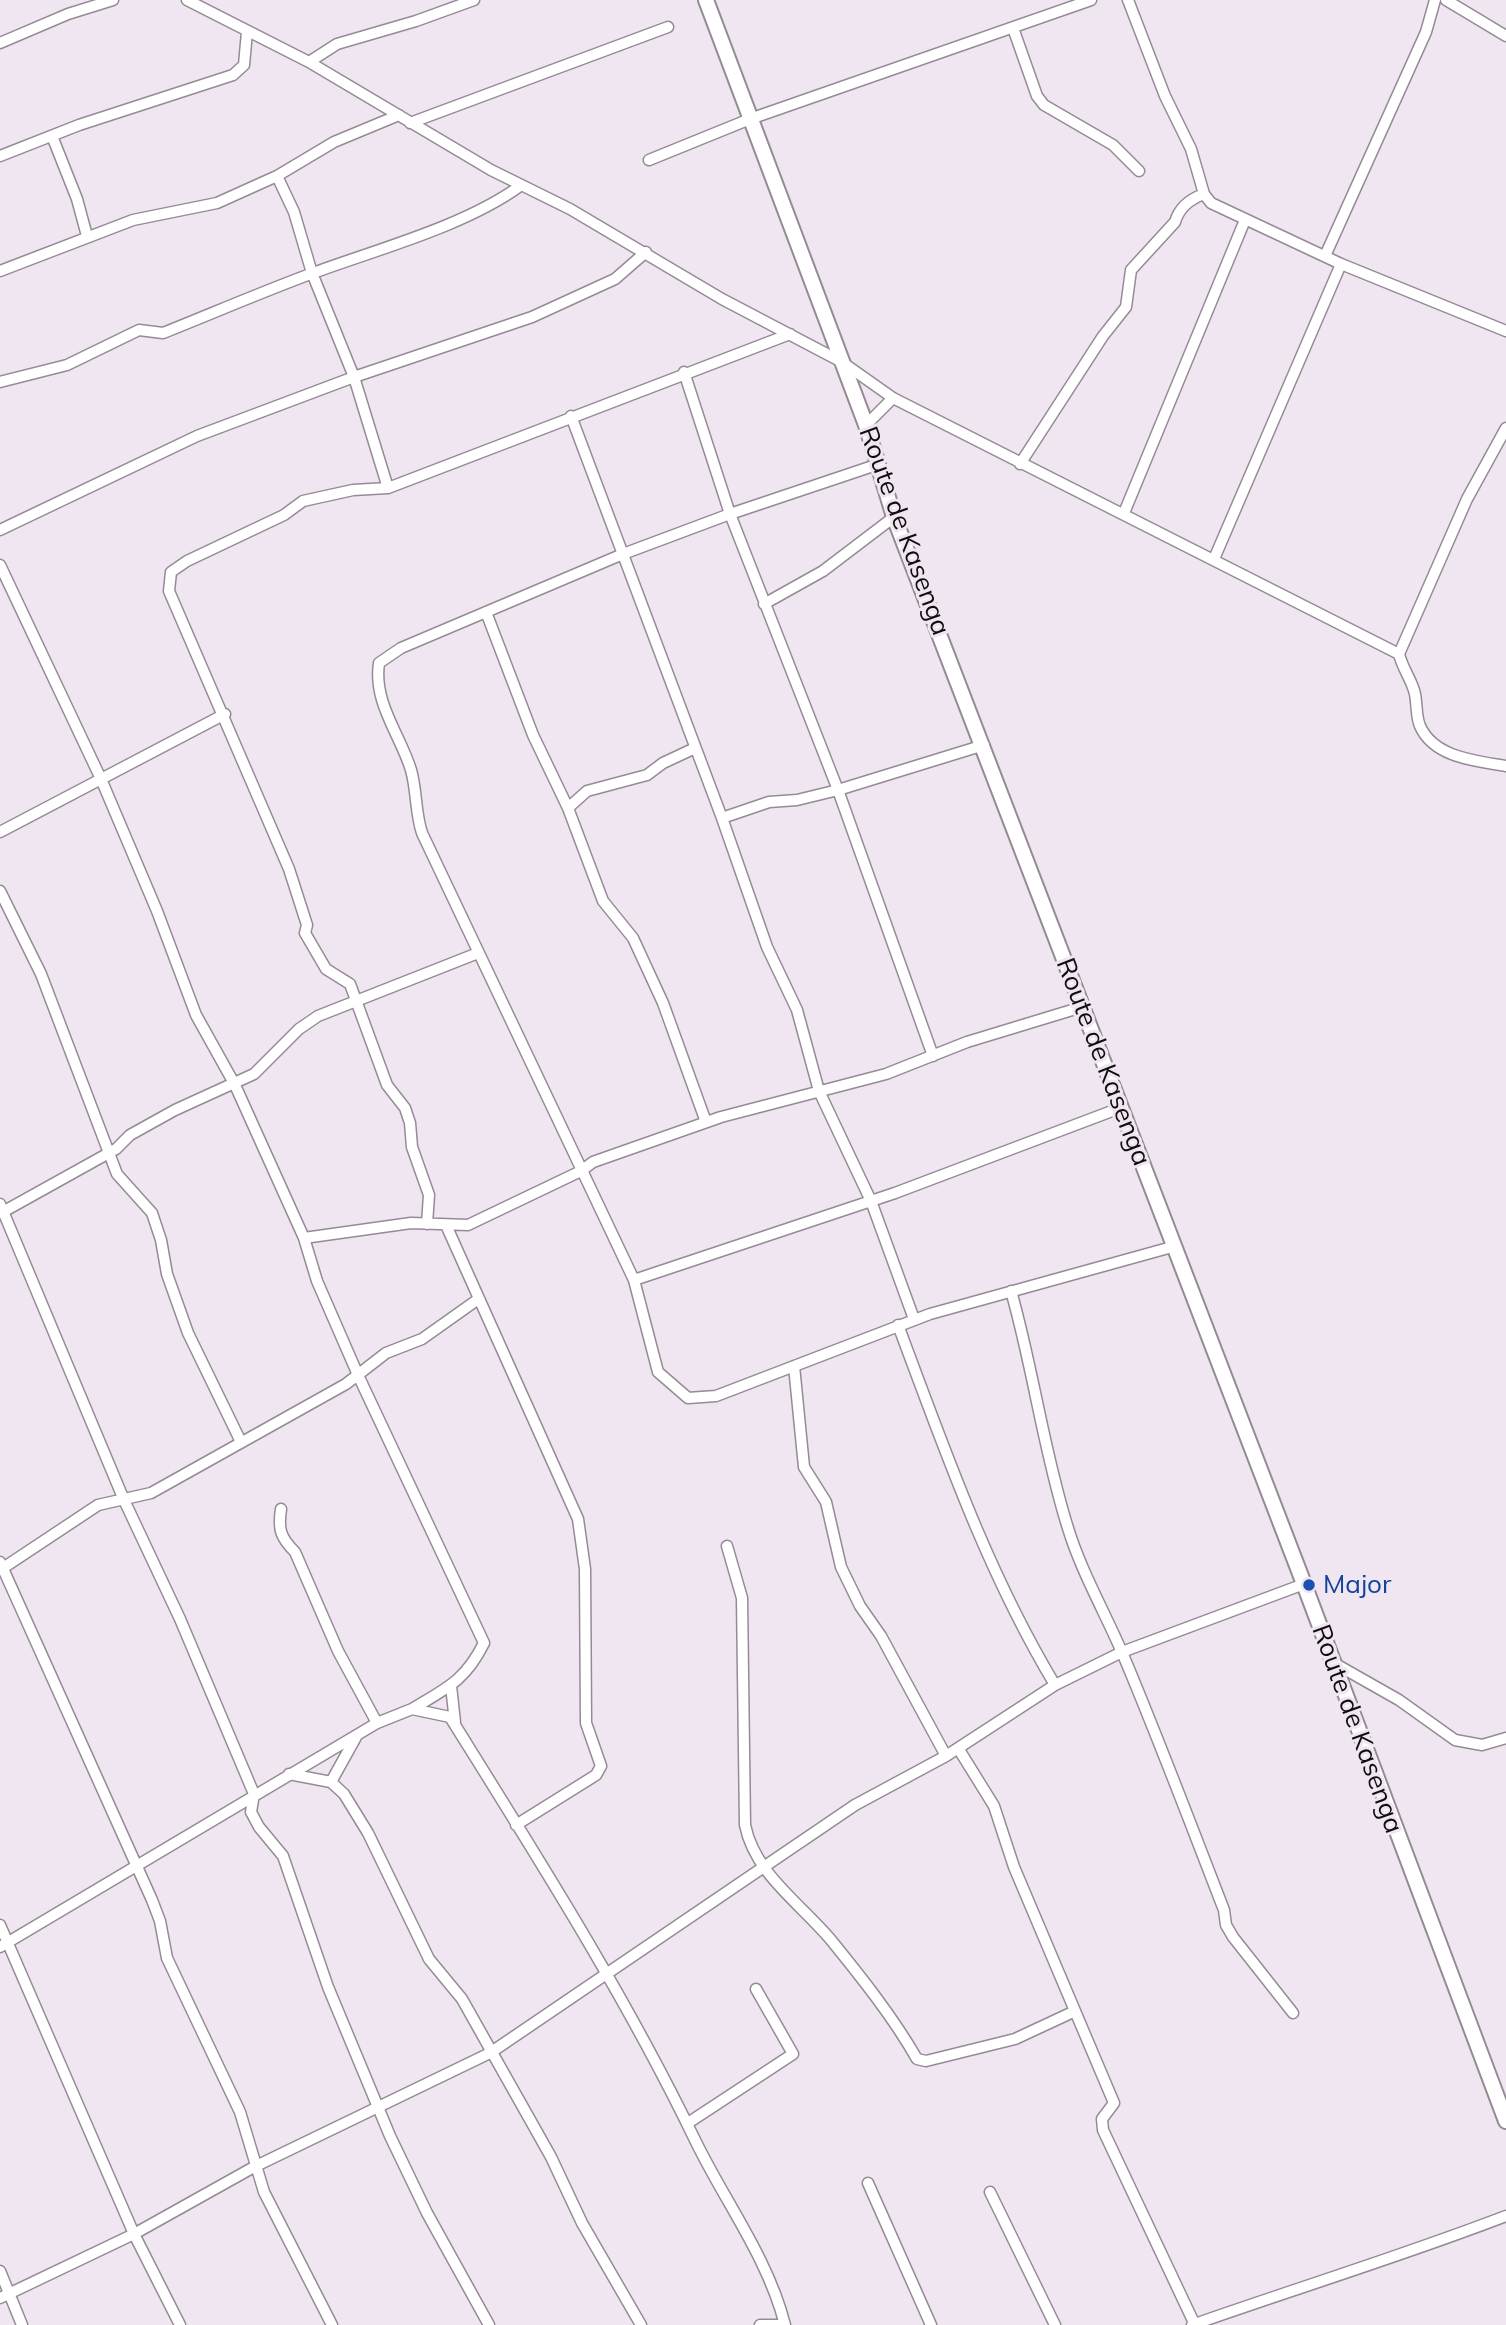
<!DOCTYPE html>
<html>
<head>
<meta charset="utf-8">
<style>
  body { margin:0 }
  canvas { display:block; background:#f0e6f1 }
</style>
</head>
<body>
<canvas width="1506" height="2325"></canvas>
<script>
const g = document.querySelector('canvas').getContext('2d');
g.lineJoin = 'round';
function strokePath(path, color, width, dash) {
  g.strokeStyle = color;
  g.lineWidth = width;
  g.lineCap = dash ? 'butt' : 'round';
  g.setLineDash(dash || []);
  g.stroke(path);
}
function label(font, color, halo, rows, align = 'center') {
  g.font = font + ' Mulish,sans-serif';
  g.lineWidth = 6;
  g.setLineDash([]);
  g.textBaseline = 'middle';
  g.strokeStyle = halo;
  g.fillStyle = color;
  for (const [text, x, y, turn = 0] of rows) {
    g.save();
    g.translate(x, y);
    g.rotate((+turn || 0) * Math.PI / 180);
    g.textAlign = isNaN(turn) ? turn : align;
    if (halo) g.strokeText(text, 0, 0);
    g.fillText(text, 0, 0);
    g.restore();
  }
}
const minor = new Path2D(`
  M187 0 309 62 491 170 570 209 722 299 842 362 893 398 1399 654C1403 670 1412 680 1415 694 1417 704 1416 717 1420 726 1434 758 1477 761 1506 766
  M1128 0 1165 96 1191 149 1204 194 1211 203 1341 264 1506 331
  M1446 0 1506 36
  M1013 28 1037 96 1044 105 1113 145 1139 171
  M0 43 68 14 113 0
  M309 62 337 44 416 21 474 0
  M410 123 668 27
  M52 136 77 199 87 236
  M0 156 79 125 233 75 244 65 247 32
  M649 160 750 119 1091 0
  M277 176 294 212 312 273 354 377 388 488
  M1325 256 1426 32 1435 0
  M0 271 133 220 217 203 277 176 334 142 399 115
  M684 372 730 514 838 790 933 1056
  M0 382 67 365 139 330 163 333C213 313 262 292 313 273 378 249 465 226 520 186
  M571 416 722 818 769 802 797 800 838 790 984 745
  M866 425 893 398
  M879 464 730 514 623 554 401 648 379 663C373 703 400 734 411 770 417 791 415 812 422 833L634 1280 658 1372 688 1398 716 1396 930 1314 1172 1247
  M1020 464 1103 336 1126 307 1131 270 1175 222C1179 208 1190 199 1204 194
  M1124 513 1245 220
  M0 530 197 436 354 377 532 317 615 279 646 252
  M1214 559 1341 264
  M0 565 101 779 157 911 196 1015 235 1085 304 1238 317 1281 358 1375 484 1643C465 1681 447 1688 412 1709
  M764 604 823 571 894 517
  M486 612 533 735 568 808 603 901 633 938 663 1003 706 1122
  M1399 654 1467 499 1506 428
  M568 808 587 791 647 775 663 763 693 749
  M722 818 767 947 797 1010 819 1091 871 1201 914 1319
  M0 832 225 714
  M0 891 41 974 117 1174 152 1213 161 1240 167 1274 188 1333 241 1442
  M0 1204 124 1500 180 1619 254 1794 251 1812 259 1827 283 1856 328 1987 390 2136 427 2213 489 2325
  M1 1213 116 1149 130 1135 175 1110 254 1074 299 1029 318 1016 478 953
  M427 1224 429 1195 412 1147 410 1123 405 1108 387 1085 350 984 326 969 305 933 307 925 289 869 169 591 171 572 187 561 284 515 303 501 353 490 388 488 790 334
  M446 1225 578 1519 585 1569 586 1723 601 1766 596 1775 516 1825
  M304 1238 411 1223 468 1225 581 1171 593 1162 721 1117 886 1074 967 1042 1082 1007
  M634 1280 895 1193 1120 1108
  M1011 1291C1033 1368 1043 1448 1067 1525 1081 1572 1105 1612 1124 1657 1159 1740 1191 1825 1224 1910L1226 1925 1233 1937 1293 2013
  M898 1325C944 1448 987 1572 1055 1685
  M794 1366 804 1467 826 1502 841 1567 860 1606 881 1636 946 1756
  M281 1509C278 1529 280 1537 295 1552L338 1651 377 1723
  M727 1546 742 1598 745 1825C755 1874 800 1903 831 1940 861 1977 893 2017 917 2059L926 2061 1015 2039 1073 2012
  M0 1562 152 1900 160 1921 167 1958 240 2112 264 2192 332 2325
  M3 1568 98 1505 151 1493 346 1384 386 1353 422 1339 477 1300
  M1332 1662 1399 1700 1455 1740 1482 1745 1506 1738
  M451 1686 455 1722
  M958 1748 994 1806 1014 1867 1114 2103 1102 2119 1103 2130 1195 2325
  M289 1774 331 1782 344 1794 368 1833 429 1959 462 1999 551 2157 582 2223 641 2325
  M331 1782 356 1737
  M0 1925 134 2234 180 2325
  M0 1947 377 1723 412 1709 450 1717C536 1855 624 1993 695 2140 725 2202 768 2258 785 2325
  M688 2123 793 2054 756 1989
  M868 2183 931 2325
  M990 2192 1055 2325
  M0 2271 22 2325
  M0 2298 134 2234 254 2167 490 2053 855 1805 946 1756 1055 1685 1122 1652 1304 1584
  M760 2325H783
  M1192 2325C1297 2288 1402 2256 1506 2216`);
const highway = new Path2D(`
  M706 0 866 425 894 517 1304 1584 1506 2121`);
const markers = [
  [1309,1585,7,"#1a4fb4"]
];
const streetNames = [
  ["Route de Kasenga",904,531,70],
  ["Route de Kasenga",1103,1062,69],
  ["Route de Kasenga",1357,1729,70]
];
const transitNames = [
  ["Major",1323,1585]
];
strokePath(minor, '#948b95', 13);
strokePath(highway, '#948b95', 18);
strokePath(minor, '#fff', 10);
strokePath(highway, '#fff', 14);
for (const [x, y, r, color] of markers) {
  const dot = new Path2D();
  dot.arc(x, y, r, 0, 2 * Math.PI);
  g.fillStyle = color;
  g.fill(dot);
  strokePath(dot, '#f0e6f1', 2.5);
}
label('26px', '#100d10', '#f0e6f1', streetNames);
label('26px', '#164399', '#f0e6f1', transitNames, 'left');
</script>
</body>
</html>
